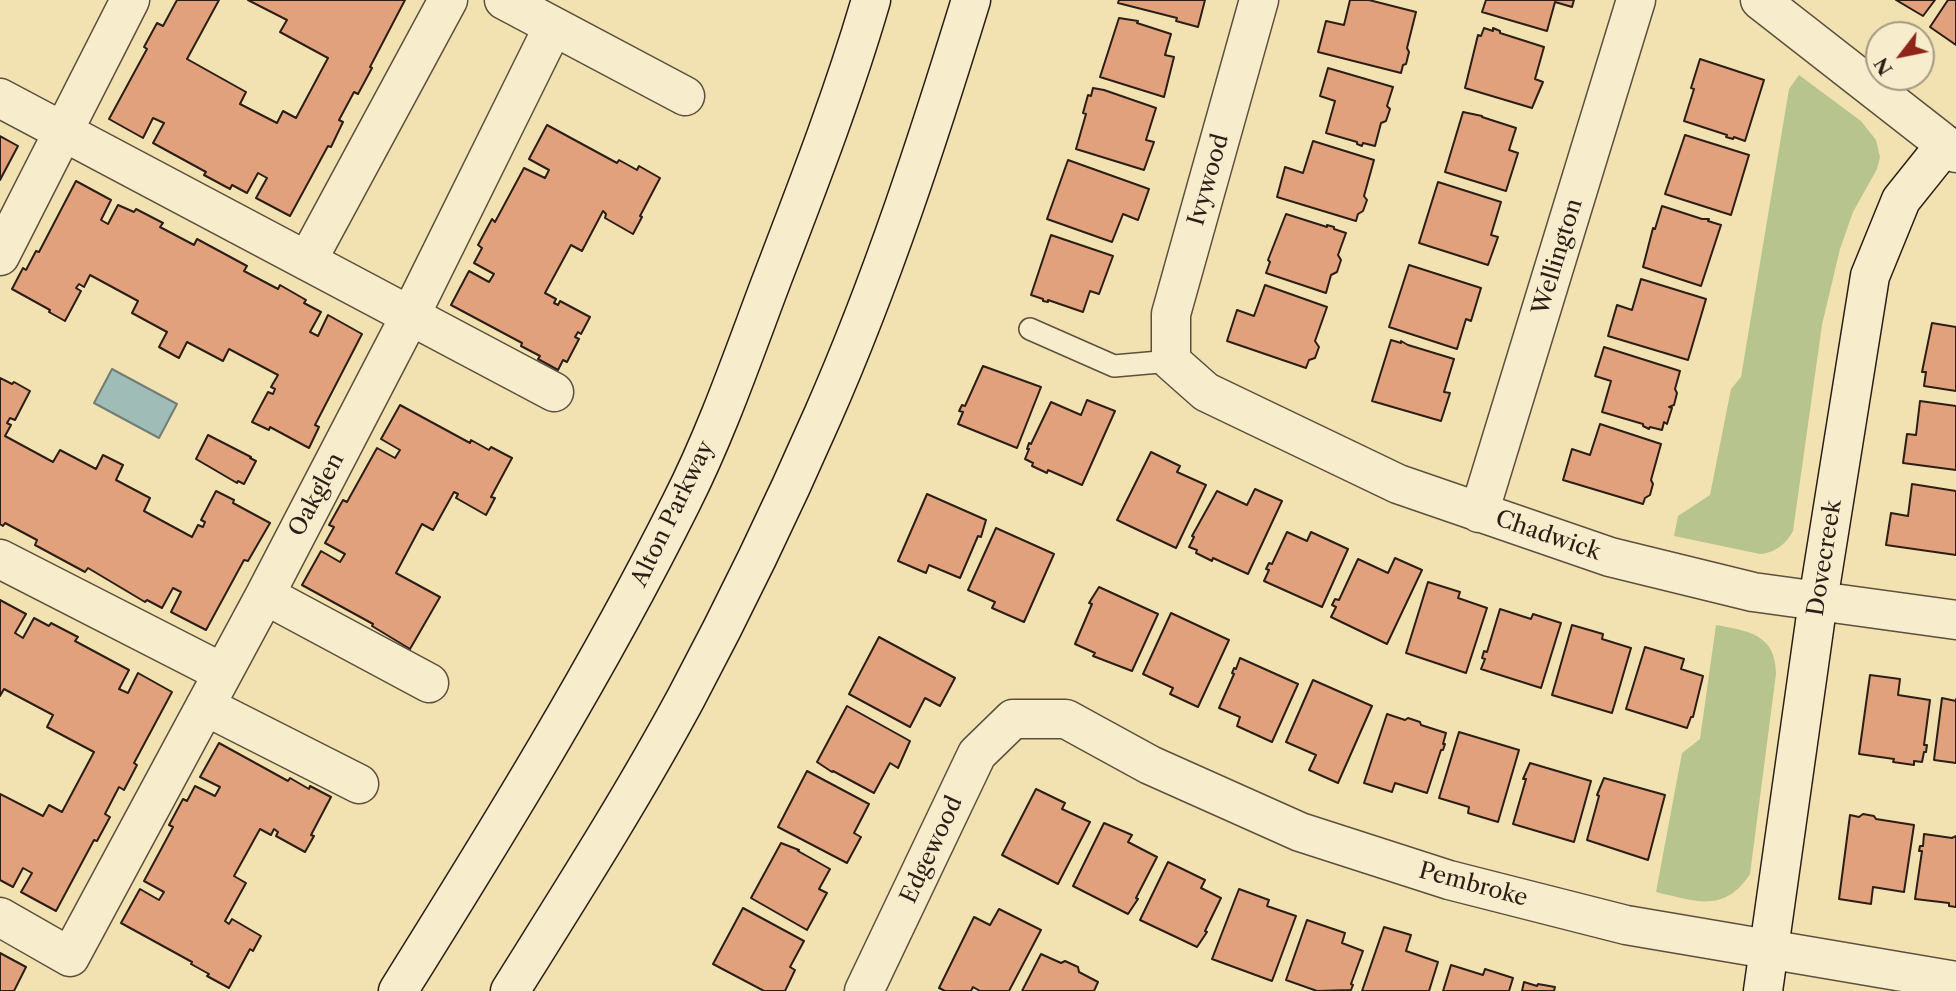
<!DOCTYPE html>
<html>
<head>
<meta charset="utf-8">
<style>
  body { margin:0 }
  #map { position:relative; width:1956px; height:991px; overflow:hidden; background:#f3e2b1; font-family:"Libre Caslon Text",serif }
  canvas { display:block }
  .north { position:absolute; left:1865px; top:21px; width:70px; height:70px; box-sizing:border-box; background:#f7eccc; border:2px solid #a59a83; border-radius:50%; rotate:238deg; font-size:19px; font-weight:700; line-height:28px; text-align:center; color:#2b1e16 }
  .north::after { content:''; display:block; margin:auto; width:24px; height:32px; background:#8f2418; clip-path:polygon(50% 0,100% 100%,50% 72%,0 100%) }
</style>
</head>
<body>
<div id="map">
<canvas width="1956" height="991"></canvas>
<div class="north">N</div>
</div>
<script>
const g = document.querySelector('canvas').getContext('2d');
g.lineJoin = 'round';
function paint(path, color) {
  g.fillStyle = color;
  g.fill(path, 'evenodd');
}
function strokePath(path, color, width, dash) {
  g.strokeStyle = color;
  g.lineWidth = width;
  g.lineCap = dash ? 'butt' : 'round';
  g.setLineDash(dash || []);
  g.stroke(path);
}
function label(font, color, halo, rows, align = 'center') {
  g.font = font + ' "Libre Caslon Text",serif';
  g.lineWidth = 6;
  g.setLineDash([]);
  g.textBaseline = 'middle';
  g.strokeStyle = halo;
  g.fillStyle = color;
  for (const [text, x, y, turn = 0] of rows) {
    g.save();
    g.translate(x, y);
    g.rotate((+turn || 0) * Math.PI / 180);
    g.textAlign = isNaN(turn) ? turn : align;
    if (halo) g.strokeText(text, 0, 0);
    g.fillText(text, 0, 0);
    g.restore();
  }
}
const green = new Path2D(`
  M1799 75 1861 121 1876 140 1880 157 1877 169 1853 212 1840 249 1822 325 1793 531C1786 544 1775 553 1760 554L1674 536 1678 516 1710 495 1731 389 1741 377 1789 89Z
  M1716 625C1748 631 1776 634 1776 674L1750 874C1724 914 1695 901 1656 892L1682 753 1700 739Z`);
const water = new Path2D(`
  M112 369 177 404 159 438 94 403Z`);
const building = new Path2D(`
  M177 0H219L187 59 246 92 240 104 277 123 283 111 296 118 328 58 280 32 287 20 248 0H405L370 67 372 68 358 94 354 92 339 120 343 122 331 147 328 146 290 216 256 198 267 178 258 173 247 193 232 185 230 189 204 175 206 172 153 143 164 123 153 118 143 138 109 119 147 49 144 47 157 23 163 26Z
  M1119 0H1205L1198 27 1176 21 1177 18 1118 3Z
  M1350 0H1369L1416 12 1407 48 1409 52 1406 64 1403 65 1401 73 1318 52 1326 21 1344 25Z
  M1486 0H1574L1572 7 1555 2 1547 31 1482 12Z
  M1896 0H1935L1923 16Z
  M1948 0H1956V45L1930 27Z
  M1119 18 1138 21 1137 23 1171 34 1165 55 1174 57 1164 97 1100 77Z
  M1484 28 1493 31V28L1500 31V33L1544 47 1535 79 1543 82 1532 108 1465 88 1478 35 1481 36Z
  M1700 59 1764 80 1745 141 1734 137 1733 139 1726 137 1727 135 1684 121 1694 89 1691 88Z
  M1328 68 1393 87 1387 106 1390 109 1386 121 1381 123 1375 146 1363 143 1362 146 1357 144V142L1326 133 1335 101 1320 96Z
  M1093 88 1104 90 1156 108 1146 140 1154 142 1144 170 1076 149 1086 114 1083 113 1088 95 1091 96Z
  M1463 112 1482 116V117L1516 128 1509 150 1518 153 1506 191 1445 172Z
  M547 125 617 163 619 160 637 170 639 166 660 178 640 216 642 217 633 234 605 218 606 214 603 211 582 251 571 245 545 293 556 299 554 303 558 305 560 301 590 317 581 334 578 332 575 337 579 339 567 362 563 360 558 370 538 359 540 356 521 346 522 343 451 305 469 271 489 282 494 274 474 263 482 248 478 245 492 219 495 222 524 168 545 178 549 170 529 159Z
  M1685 135 1749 155 1731 215 1665 194Z
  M0 136 18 146 0 180Z
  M1313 141 1374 160 1364 196 1367 200 1363 211 1358 214 1356 221 1277 197 1285 167 1303 173Z
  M1068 160 1149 189 1138 220 1123 214 1112 242 1047 219Z
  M76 181 111 200 101 220 108 224 118 205 134 212 136 209 163 223 160 227 194 245 197 239 247 266 244 271 278 289 280 285 306 300 304 303 321 312 310 332 318 336 328 315 362 334 315 425 319 427 309 448 270 427 269 430 252 422 268 392 273 394 275 389 271 387 278 375 229 349 223 361 187 342 179 358 159 347 167 332 132 313 138 301 90 275 84 287 79 284 76 288 81 291 65 321 49 312 50 310 12 289 23 268 26 270 36 251 39 252Z
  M1438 182 1501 202 1491 235 1498 237 1488 265 1419 243Z
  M1662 206 1702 219H1709L1708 221 1721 225 1701 286 1643 267 1653 228 1655 229Z
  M1286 214 1327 227V225L1334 227V229L1346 233 1338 255 1341 260 1337 272 1331 275 1326 293 1266 273 1270 262 1268 260Z
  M1051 235 1113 256 1099 294 1090 291 1083 312 1048 300V302L1043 301V299L1031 295Z
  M1409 265 1481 288 1471 321 1466 319 1457 349 1389 327Z
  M1641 279 1706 299 1688 360 1608 336 1617 305 1632 310Z
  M1265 285 1327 307 1315 341 1319 347 1315 358 1309 360 1306 368 1227 341 1237 310 1254 316Z
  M1932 323 1956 327V391L1924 386 1926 372H1922Z
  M1391 340 1401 343V341L1408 345 1454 359 1444 392 1450 393 1441 421 1372 401Z
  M1604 347 1680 371 1675 389 1677 393 1674 405 1669 407 1672 408 1667 424 1664 422 1662 430 1650 427 1649 429 1643 426V424L1602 412 1611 381 1595 376Z
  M983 366 1041 387 1017 448 958 424 963 412 959 411 962 405 965 406Z
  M0 378 12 384 14 382 30 391 15 420 10 418 7 423 11 425 5 436 53 462 60 450 96 469 103 455 123 465 116 480 150 498 144 511 192 537 198 525 203 527 205 522 201 520 216 491 234 500 233 503 270 523 248 561 244 560 206 630 171 612 181 592 173 588 162 608 147 600 145 602 88 568 85 572 35 545 37 540 5 523 3 526 0 524Z
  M1087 400 1115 411 1082 485 1048 470 1047 473 1032 466 1033 463 1025 459 1029 449H1027L1029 443 1031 444 1051 402 1081 415Z
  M1920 401 1956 406V470L1903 463 1907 434 1916 435Z
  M400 405 470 443 471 440 489 450 491 447 512 458 491 497 495 498 486 515 456 498 458 494 454 492 433 530 422 524 396 573 440 597 410 649 372 626 373 624 302 585 321 551 340 562 345 554 325 543 334 527 329 525 343 500 347 502 377 448 395 458 400 450 381 439Z
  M1600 424 1661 444 1651 480 1653 484 1650 495 1645 498 1643 504 1563 480 1572 449 1590 455Z
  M208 435 251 457 250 458 256 461 244 484 238 481 237 483 196 459Z
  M1151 452 1180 466 1177 472 1206 485 1176 548 1117 520Z
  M1912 484 1956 491V555L1886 545 1891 513 1908 516Z
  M1255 489 1282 501 1248 574 1213 558 1212 561 1196 553 1197 550 1189 547 1194 537 1192 536 1217 491 1247 505Z
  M927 494 986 520 981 537 978 536 960 578 929 565 926 573 898 561Z
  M996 528 1054 554 1024 622 992 608 995 602 968 590Z
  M1287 532 1307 541 1311 532 1348 549 1322 607 1264 581 1269 570 1266 569 1269 563 1272 564Z
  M1395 558 1422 570 1387 644 1331 617 1336 607 1332 605 1335 599 1339 600 1358 559 1388 573Z
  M1428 582 1460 592 1458 598 1487 608 1466 673 1406 653Z
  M1099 587 1158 614 1132 671 1093 656 1095 653 1075 644 1092 604 1089 603Z
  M0 600 26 614 15 633 23 638 34 618 49 626 51 623 78 637 75 641 129 670 119 689 128 693 138 673 172 692 134 763 137 765 124 790 119 787 105 814 110 817 97 841 94 840 56 911 21 892 32 873 23 868 13 887 0 880V794L43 816 49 805 62 812 94 752 47 727 53 715 4 689 0 696Z
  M1500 609 1531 619 1533 614 1561 623 1541 688 1481 669 1485 659 1482 658 1484 651 1487 652Z
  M1171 613 1229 640 1198 707 1170 694 1173 688 1143 674Z
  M1572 625 1603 634 1602 639 1631 648 1612 713 1552 695Z
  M879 637 955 678 940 706 925 698 910 727 849 694Z
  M1645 647 1684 659 1681 669 1703 676 1693 717H1691L1687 728 1626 709Z
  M1240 658 1298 684 1272 742 1237 726 1240 717 1219 708 1234 674 1232 673 1234 668 1236 669Z
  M1870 675 1900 679 1898 695 1930 700 1924 745H1927L1926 752H1924L1922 762 1914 761V765L1893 762 1894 759 1859 754Z
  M1313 680 1372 706 1338 783 1309 770 1316 755 1286 742Z
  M1942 698 1956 701V699V763L1934 760Z
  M847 706 910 741 898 768 890 763 874 793 833 771 832 772 817 762Z
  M1387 714 1405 720 1408 718 1420 722 1421 725 1446 733 1443 744H1445L1443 750H1441L1427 793 1395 783 1392 792 1364 783Z
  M1459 732 1519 750 1498 822 1468 813 1469 807 1439 798Z
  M219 743 288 781 290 778 309 789 310 786 331 797 311 835 314 836 305 852 276 836 278 832 274 829 271 835 260 829 234 876 246 883 225 921 229 924 232 919 261 936 253 951 250 949 229 988 207 976 209 974 191 964 192 962 121 923 140 889 159 900 164 892 144 881 173 827 169 825 183 799 187 801 195 786 215 796 220 787 200 777Z
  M1530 763 1591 781 1574 842 1513 824 1526 779H1523Z
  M807 771 869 804 854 833 861 837 847 863 778 827Z
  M1604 778 1665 795 1648 860 1587 840 1599 796 1597 795Z
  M1036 789 1065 803 1062 809 1090 822 1058 884 1002 855Z
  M1863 814 1874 816 1876 819 1914 825 1904 892 1873 887 1871 904 1839 899 1850 815 1859 817Z
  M1104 823 1132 835 1128 842 1157 857 1136 898 1138 899 1128 914 1073 886Z
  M1924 834 1952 838 1956 836V907L1949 906V903L1915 899 1922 851H1919L1920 846H1923Z
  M781 843 799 850 798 851 830 869 819 889 827 893 807 930 751 898Z
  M1168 862 1205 880 1201 888 1221 898 1205 931 1207 932 1197 947 1140 920Z
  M1239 889 1269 900 1267 906 1296 916 1272 981 1212 959Z
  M743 908 804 941 790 967 795 970 785 991H764L713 964Z
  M999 909 1041 930 1009 991H980L973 987 971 991H945L939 988 974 917 990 925Z
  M1307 920 1345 933 1342 943 1363 951 1351 984 1353 985 1351 990 1317 991 1286 980Z
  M1384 927 1411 935 1406 951 1438 962 1429 991H1362Z
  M0 953 26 967 14 991H0Z
  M1041 954 1061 963 1065 961 1078 967 1079 972 1098 982 1094 991H1022Z
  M1451 965 1483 975 1485 969 1513 978 1509 991H1443Z
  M1524 982 1537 986 1538 984 1555 987 1554 991H1522Z`);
const lane = new Path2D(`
  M1030 329 1114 366 1171 361`);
const street = new Path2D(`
  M504 0 685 96
  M1259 0 1171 314V361L1206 392 1398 484 1610 557 1753 592 1956 620
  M1760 0 1956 153
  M0 98 554 392
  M0 256 130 0
  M307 261 448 0
  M1479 513 1636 0
  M0 559 221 672
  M265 595 429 683
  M205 706 359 784
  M0 917 70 957 265 595 410 316 553 27
  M864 991 977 754 1013 719H1066L1150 765 1300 832 1449 880 1626 925 1956 981`);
const secondary = new Path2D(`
  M398 991C498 831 597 671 681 503 717 432 743 356 771 282 807 188 843 96 871 0
  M510 991C570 895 632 798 686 698 735 606 781 511 823 415 882 281 928 140 971 0
  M1763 991 1818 601 1870 276 1901 200 1945 145`);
const streetNames = [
  ["Ivywood",1209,180,-74],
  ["Wellington",1558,257,-73],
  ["Oakglen",317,495,-62],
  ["Alton Parkway",673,514,-64],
  ["Chadwick",1548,536,19],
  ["Dovecreek",1825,558,-81],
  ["Edgewood",932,850,-65],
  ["Pembroke",1473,885,15]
];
paint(green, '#b7c48e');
paint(water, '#a0bcb6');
strokePath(water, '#717d76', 2);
paint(building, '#e0a17c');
strokePath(building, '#2b1e16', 2);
strokePath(lane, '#5d4f3d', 24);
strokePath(street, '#5d4f3d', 41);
strokePath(secondary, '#2b1e16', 41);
strokePath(lane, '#f7eccc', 21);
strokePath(street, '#f7eccc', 38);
strokePath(secondary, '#f7eccc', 38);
label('23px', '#2b1e16', '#f7eccc', streetNames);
</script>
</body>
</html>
